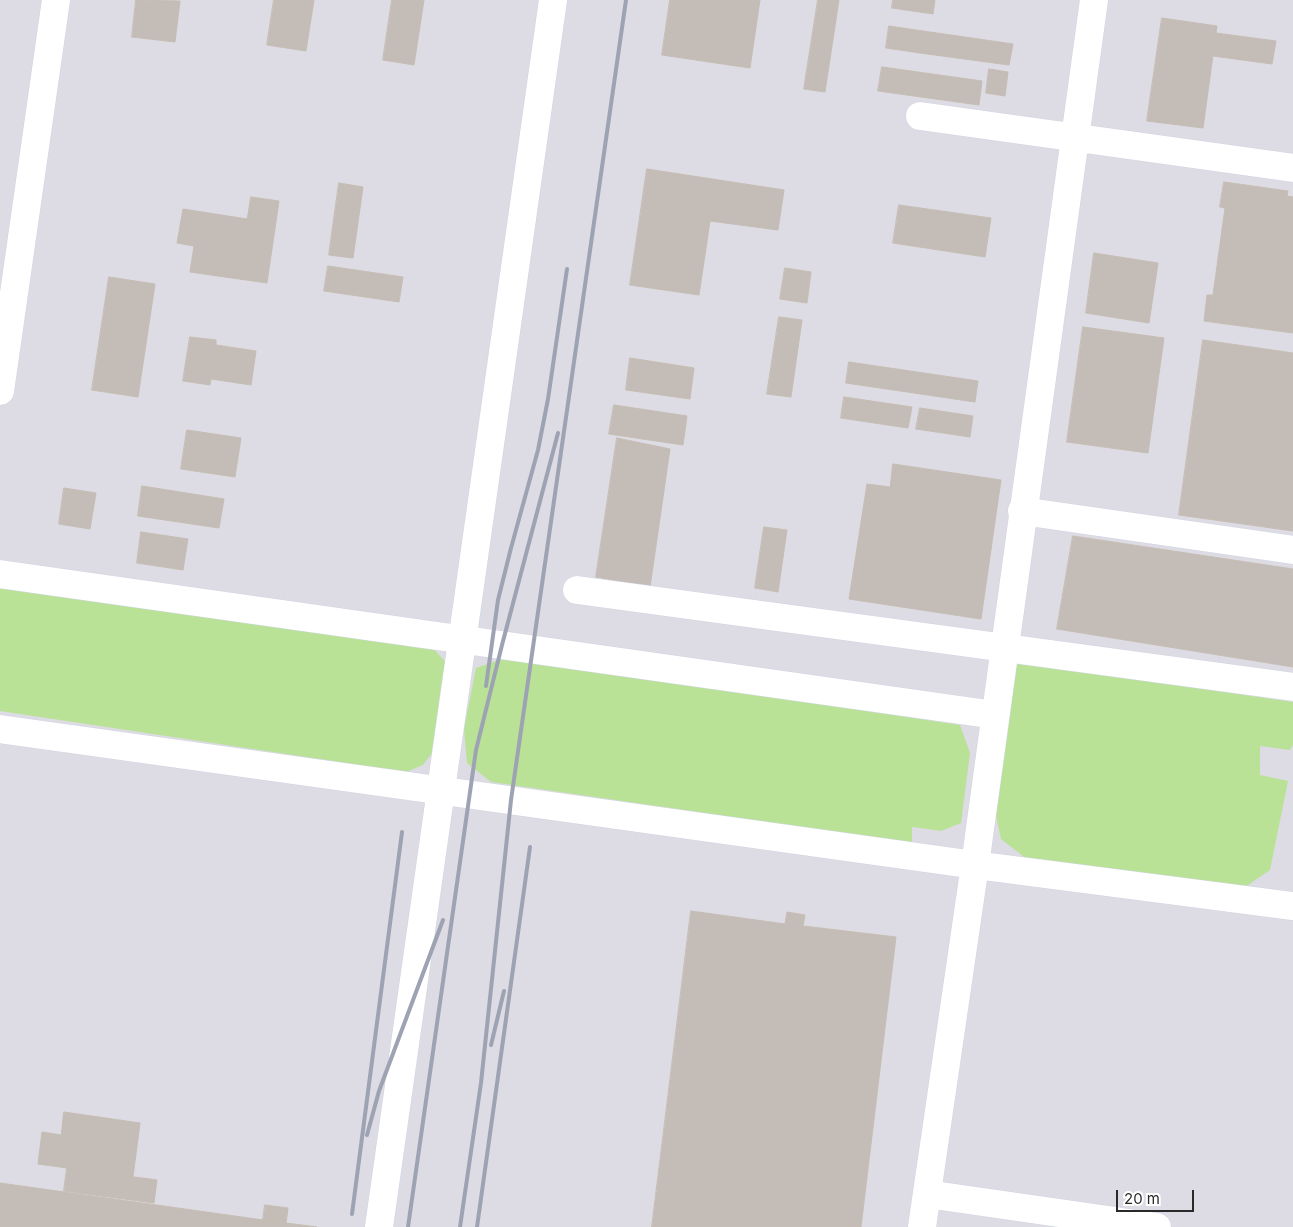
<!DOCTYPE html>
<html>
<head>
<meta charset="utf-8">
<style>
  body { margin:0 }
  #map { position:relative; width:1293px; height:1227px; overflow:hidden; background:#ebe2da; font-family:Inter,sans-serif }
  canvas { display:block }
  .scale { position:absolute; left:1116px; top:1190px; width:78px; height:22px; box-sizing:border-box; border:2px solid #292929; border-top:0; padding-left:6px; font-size:15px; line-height:18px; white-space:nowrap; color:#292929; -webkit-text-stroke:4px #fff; paint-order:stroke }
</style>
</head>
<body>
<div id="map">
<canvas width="1293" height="1227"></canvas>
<div class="scale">20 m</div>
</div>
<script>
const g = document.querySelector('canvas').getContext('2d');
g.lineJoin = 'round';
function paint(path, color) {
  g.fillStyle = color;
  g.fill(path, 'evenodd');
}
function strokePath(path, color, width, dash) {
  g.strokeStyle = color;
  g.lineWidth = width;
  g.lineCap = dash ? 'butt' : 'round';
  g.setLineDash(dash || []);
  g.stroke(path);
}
const industrial = new Path2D(`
  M0 0H1293V1227H0Z`);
const green = new Path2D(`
  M0 588 430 645 451 668 441 741 423 765 406 772 0 711Z
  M508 657 960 725 970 753 961 823 941 831 912 827V843L491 782 467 763 464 729 476 668Z
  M1017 662 1293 702V745L1290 750 1260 746V775L1288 781 1270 870 1245 887 1027 859 1001 839 995 811Z`);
const building = new Path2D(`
  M136 0 180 1 175 42 132 37Z
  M274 0H314L306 51 267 45Z
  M392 0H424L414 65 383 60Z
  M670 0H760L750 68 662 55Z
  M818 0H839L825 92 804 89Z
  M893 0H935L933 14 892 8Z
  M1162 18 1217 26 1203 128 1147 121Z
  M889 26 923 31 920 53 886 48Z
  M923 31 1013 44 1009 65 920 53Z
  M1216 33 1276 41 1272 64 1213 56Z
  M882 67 982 81 979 105 878 91Z
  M989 69 1008 72 1005 96 986 93Z
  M647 169 784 190 778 230 710 221 699 295 630 285Z
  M1224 182 1288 191 1287 196 1293 197V333L1204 321 1207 295H1213L1225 208 1220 207Z
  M339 183 363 187 353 258 329 255Z
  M251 197 279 201 267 283 190 272 194 246 177 243 183 209 247 219Z
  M899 205 991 218 985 257 893 243Z
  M1094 253 1158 263 1149 323 1086 313Z
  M328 266 403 277 399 302 324 291Z
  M785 268 811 272 807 303 780 299Z
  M109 277 155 284 138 397 92 390Z
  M779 317 802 320 791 397 767 394Z
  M1083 327 1164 338 1148 453 1067 442Z
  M190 337 216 340V345L256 351 251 385 211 379 210 385 183 381Z
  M1203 340 1293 353V531L1179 515Z
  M630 358 694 368 690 399 626 390Z
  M849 362 978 381 975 402 846 383Z
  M844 397 912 407 908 428 841 418Z
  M614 405 687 416 683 445 609 434Z
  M920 408 973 416 970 437 916 429Z
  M187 430 241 438 235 477 181 469Z
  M617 438 670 449 650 587 596 577Z
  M893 464 1001 480 981 619 849 599 867 484 890 487Z
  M142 486 224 499 219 528 138 516Z
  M64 488 96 493 90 529 59 524Z
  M764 527 787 530 778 592 755 588Z
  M141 532 188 539 183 570 137 563Z
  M1073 536 1293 569V667L1057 629Z
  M691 911 785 924 787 912 805 915 803 926 896 937 861 1227H652Z
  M64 1112 140 1123 133 1177 38 1164 42 1132 61 1135Z
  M67 1168 157 1180 154 1203 64 1191Z
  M0 1183 263 1220 317 1227H0Z
  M265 1205 288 1208 286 1223 263 1220Z`);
const minor = new Path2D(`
  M920 116 1293 168
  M0 391 56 0
  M1022 511 1293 550
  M0 574 995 715
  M577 590 1293 687
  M0 729 975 865 1293 906
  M927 1194 1157 1227
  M379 1227 553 0
  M922 1227 975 865 1094 0`);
const rail = new Path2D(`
  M486 686 498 600 511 548 538 450 548 399 567 269
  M491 1045 504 991
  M367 1135 379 1091 443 920
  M352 1214 402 832
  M408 1227 476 750 502 645 558 433
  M460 1227 481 1083 511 800 626 0
  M477 1227 530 847`);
paint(industrial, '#dddbe3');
paint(green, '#b9e297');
paint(building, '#c3bcb7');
strokePath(building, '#c6beb4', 1);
strokePath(minor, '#d0d5e2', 29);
strokePath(minor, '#fff', 28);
strokePath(rail, '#9da3b3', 4);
</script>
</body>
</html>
